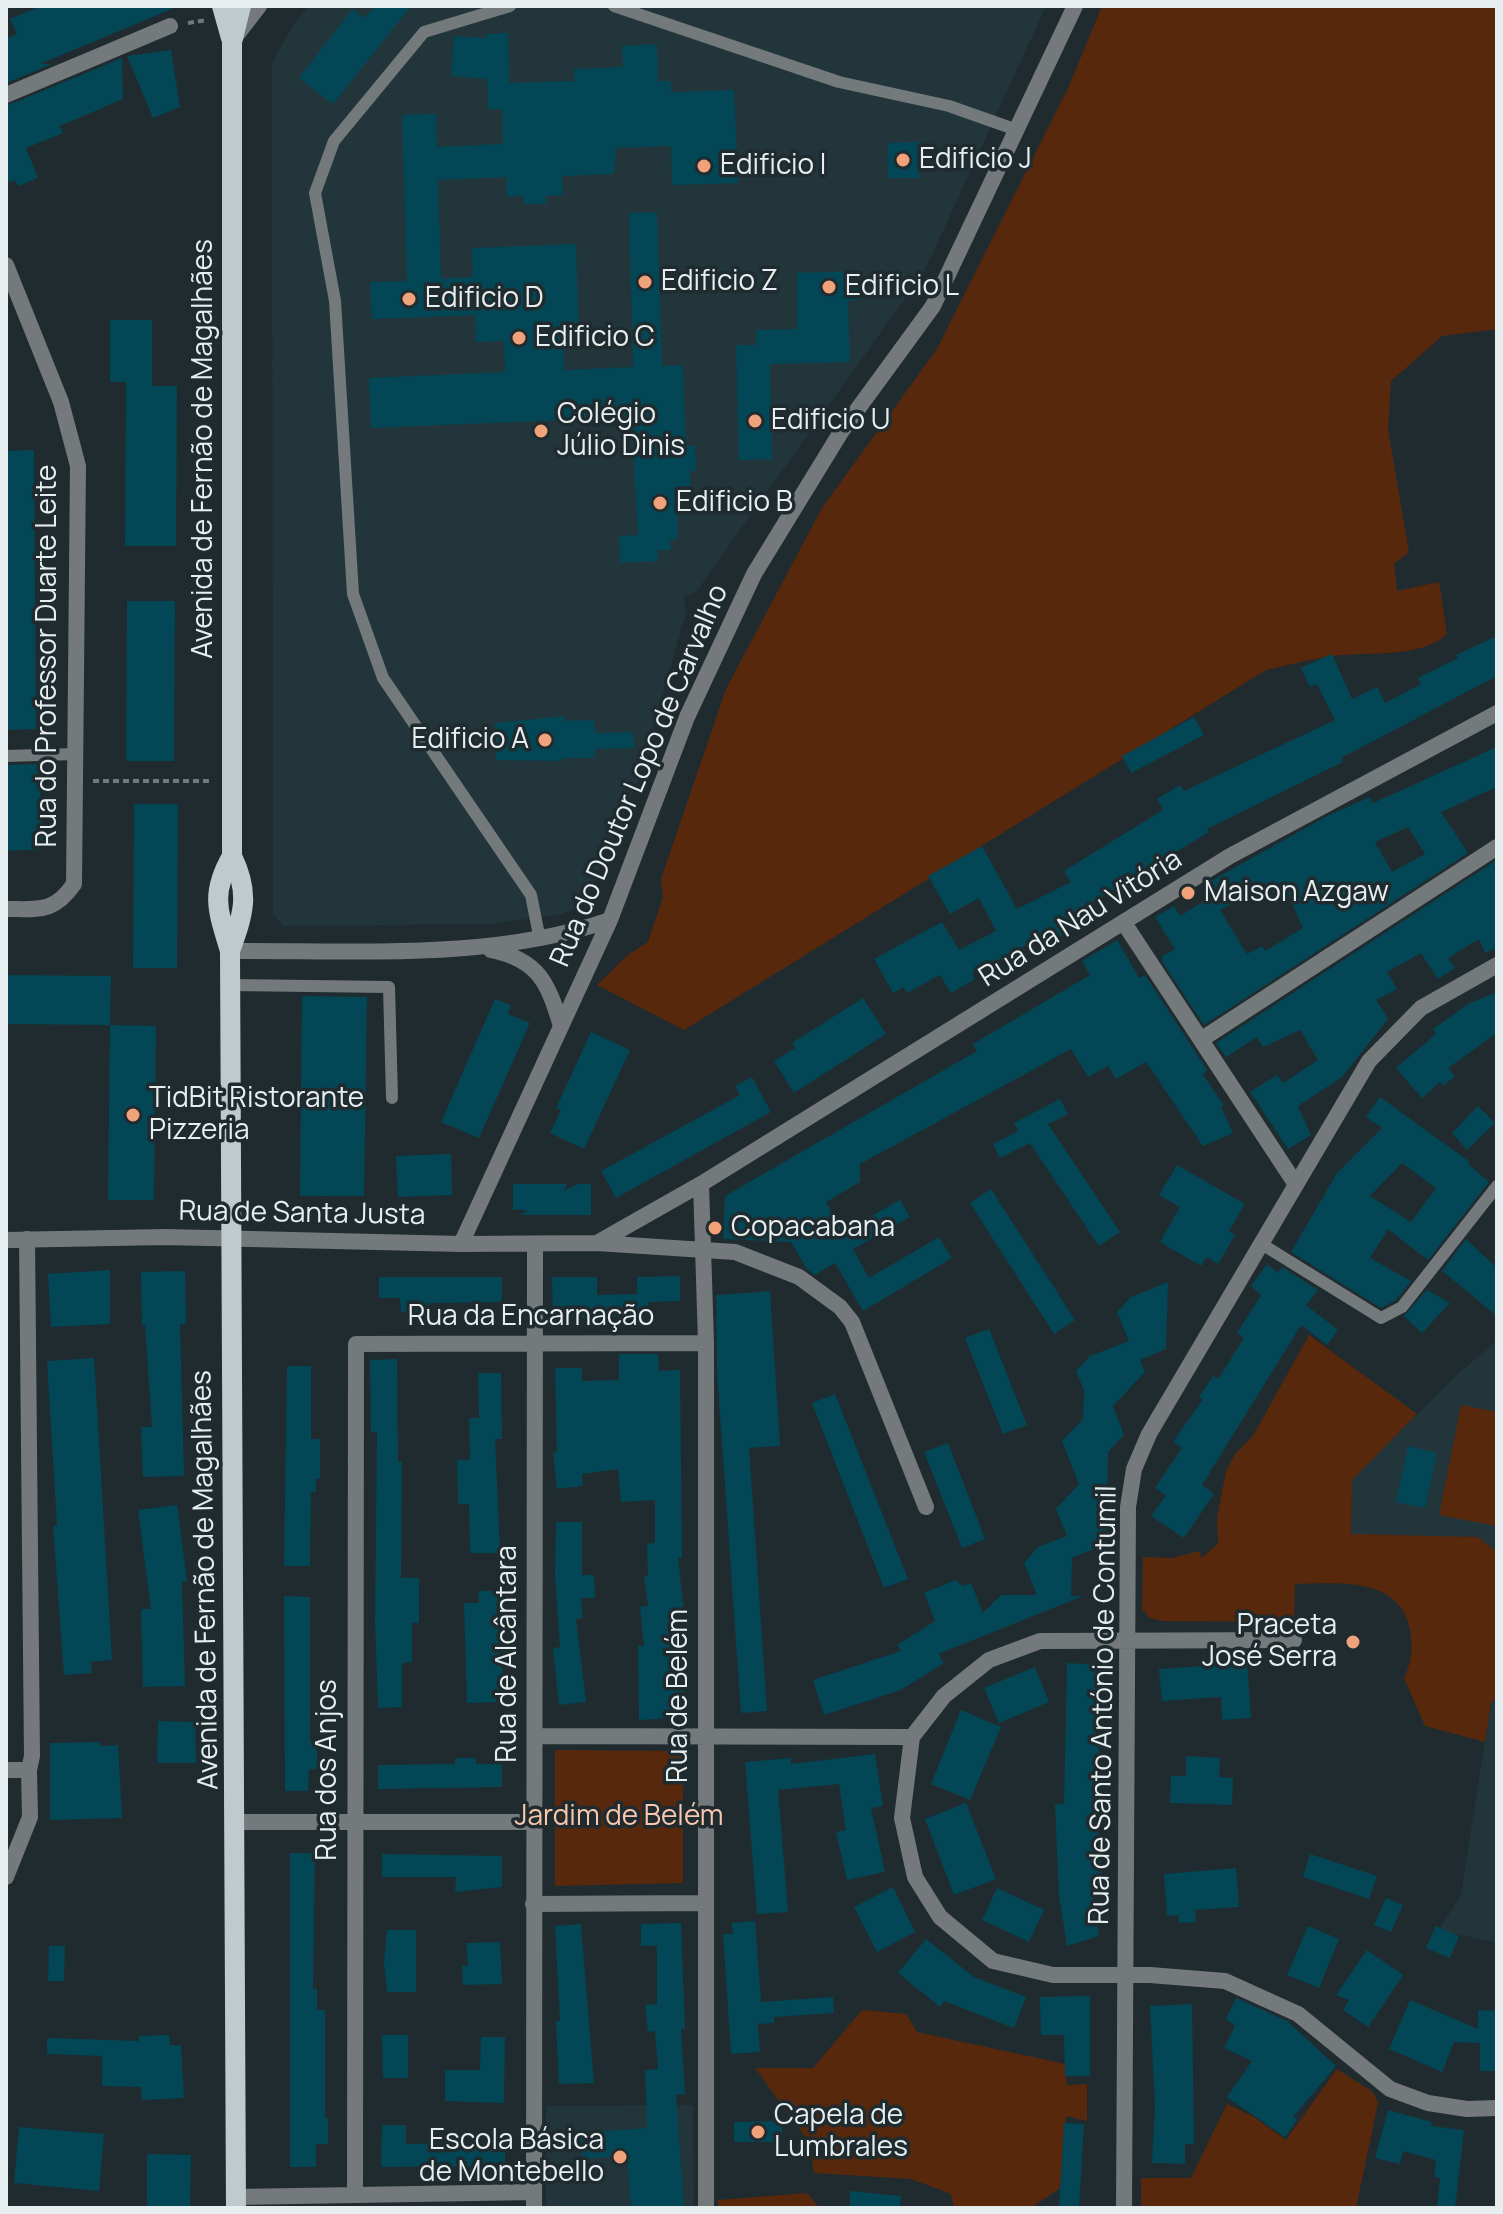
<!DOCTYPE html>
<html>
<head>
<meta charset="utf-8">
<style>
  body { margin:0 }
  #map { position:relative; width:1503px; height:2214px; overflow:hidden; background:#202b2f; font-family:Manrope,sans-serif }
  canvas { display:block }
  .frame { position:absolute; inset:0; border:8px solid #e6eef0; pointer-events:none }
</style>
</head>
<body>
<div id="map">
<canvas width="1503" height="2214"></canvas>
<div class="frame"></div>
</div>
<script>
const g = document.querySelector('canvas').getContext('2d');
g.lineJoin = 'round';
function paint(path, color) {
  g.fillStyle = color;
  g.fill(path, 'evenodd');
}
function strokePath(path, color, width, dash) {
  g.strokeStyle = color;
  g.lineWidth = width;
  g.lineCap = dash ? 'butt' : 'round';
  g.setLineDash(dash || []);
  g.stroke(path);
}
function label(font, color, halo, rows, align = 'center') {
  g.font = font + ' Manrope,sans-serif';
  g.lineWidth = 7;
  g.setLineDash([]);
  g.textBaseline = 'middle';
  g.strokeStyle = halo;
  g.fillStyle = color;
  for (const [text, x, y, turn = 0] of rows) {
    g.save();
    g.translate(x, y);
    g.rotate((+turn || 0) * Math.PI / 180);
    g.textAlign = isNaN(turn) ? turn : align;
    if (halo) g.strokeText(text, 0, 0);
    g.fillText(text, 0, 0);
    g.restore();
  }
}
const built = new Path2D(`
  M309 6H1046L925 270 696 592 684 597 686 612 639 778 590 891 579 907 559 915 489 924 283 926 273 914 272 63 294 24Z
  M1497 1340V1552L1478 1537 1351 1535 1352 1480 1450 1381Z
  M1497 1698V1943L1439 1930 1461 1895 1491 1703Z
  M693 2105 694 2208H546V2106Z`);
const green = new Path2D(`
  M1102 6H1497V329L1442 336 1391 381 1388 430 1409 552 1394 564 1397 591 1439 582 1447 634C1420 659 1369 651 1333 656 1311 659 1288 665 1266 670L684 1030 597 985 629 954 648 942 663 897 661 879 726 689 822 508 937 349 1069 86Z
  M1309 1335 1417 1414 1352 1480 1351 1534 1478 1537 1497 1552V1698L1491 1703 1485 1742 1425 1726 1404 1678C1412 1661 1413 1648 1410 1630 1400 1576 1337 1583 1295 1584L1294 1622 1162 1621 1150 1618 1142 1609 1143 1557 1172 1558 1200 1551 1201 1558 1218 1544 1217 1518 1226 1471 1235 1454 1253 1436Z
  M1461 1405 1497 1412V1526L1439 1515Z
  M555 1750 683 1751V1883L555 1886Z
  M862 2010 906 2014 917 2032 1065 2064 1067 2085 1087 2084V2121L1066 2116 1063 2186 1034 2206 954 2208 951 2194 911 2179 814 2173 809 2142 755 2068H813Z
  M1337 2069 1373 2092 1378 2103 1356 2208H1141V2178H1191L1227 2104 1254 2117 1286 2140Z
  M807 2193 820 2208H718V2200Z`);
const building = new Path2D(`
  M41 6H179L40 64H52L6 83V39L17 34 10 19Z
  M376 6H411L333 104 299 78 352 9 364 18Z
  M508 33 509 83 575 81 574 69 623 67 622 46 657 44 658 81H671V92L734 90 738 183 672 185 671 146 616 148 614 174 562 176 563 195 546 196V204H524V196L507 197 506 177 438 180 441 279 473 277 472 248 576 244 579 334 563 335 564 370 633 367 629 213 657 212 662 366 683 365 685 431 688 446H695L696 471H690L691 492 684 493 685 514 677 515 678 539 670 540 671 550H657L658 561 620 563 619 536 638 535 631 417 371 428 369 378 505 372 504 341 476 342 475 315 372 319 370 282 407 281 402 115 436 114 437 147 503 144 502 109H488L487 79 451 76 454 36 486 38V34Z
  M171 50 180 107 153 118 127 56Z
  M122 58 123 99 60 126 63 133 26 148 38 178 18 186 15 180 6 183V106Z
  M919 142V178H888V143Z
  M860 271 861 300 848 301 850 362 770 364 772 459 739 460 736 345H756V330L797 329V273Z
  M110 320H152V386H177L176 546H125L126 382H110Z
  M34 450 36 729 6 730V451Z
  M127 601H175L174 761H126Z
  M1497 636V676L1341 758 1343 762 1207 829 1209 832 1072 915 1078 927 1057 938 1053 932 972 973 975 979 951 993 940 975 907 993 904 987 893 993 874 959 942 922 959 950 996 931 979 898 950 914 928 876 982 846 1017 909 1071 882 1064 871 1163 810 1157 799 1180 785 1184 791 1335 720 1317 684 1310 687 1301 668 1332 654 1352 699 1377 687 1385 703 1421 684 1418 678 1458 658 1456 655Z
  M565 716V721L594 720 595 733 633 732 634 748 595 749V758H563V761L496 760 495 723Z
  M1194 717 1204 735 1131 773 1122 756Z
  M1497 747V787L1441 812 1468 853 1204 1025 1163 963 1162 956 1175 949 1155 917 1174 906 1180 916 1209 898 1202 886 1327 816 1370 797 1373 803ZM1408 827 1425 854 1392 872 1375 842ZM1269 883 1273 893 1285 888 1303 928 1265 951 1262 946 1247 954 1220 910Z
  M38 764 44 849 6 851V765Z
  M134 804H178L177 968H133Z
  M1497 860V948L1485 953 1479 939 1448 958 1455 968 1438 979 1421 953 1387 972 1397 989 1376 1000 1388 1019 1342 1077 1298 1106 1311 1135 1288 1149 1250 1092 1277 1075 1283 1083 1318 1060 1300 1030 1263 1047 1257 1037 1226 1057 1216 1043Z
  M1117 940 1139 978 1145 975 1207 1070 1203 1075 1224 1105 1221 1107 1233 1133 1203 1146 1146 1062 1116 1079 1108 1066 1088 1077 1071 1049 860 1164V1182L826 1202 843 1232 900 1200 910 1217 853 1249 869 1278 939 1237 952 1258 863 1311 835 1263 815 1275 807 1269 791 1242 723 1239 725 1196 977 1051 973 1044 1090 975 1082 961Z
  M6 975 111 976 110 1025 6 1024Z
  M1497 992V1033L1448 1068 1455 1076 1443 1086 1440 1082 1422 1098 1396 1068 1436 1034 1433 1029 1468 1004Z
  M302 996 367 997 364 1196H300Z
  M863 998 886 1034 794 1093 774 1061 795 1048 792 1043Z
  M495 999 511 1005 508 1014 530 1023 479 1138 441 1122Z
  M110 1025 156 1026 154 1200H108Z
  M591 1032 630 1050 584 1149 550 1133 561 1110 556 1108Z
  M752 1077 771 1112 616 1198 601 1171 740 1095 735 1086Z
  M1380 1097 1470 1162 1468 1164 1489 1182 1428 1260 1388 1229 1370 1258 1411 1281 1396 1300 1381 1308 1291 1252 1337 1173 1382 1128 1366 1117ZM1402 1163 1436 1188 1411 1222 1370 1196Z
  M1060 1099 1068 1114 1048 1124 1120 1232 1099 1246 1030 1143 1000 1158 993 1144 1018 1131 1014 1123Z
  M1478 1106 1495 1123 1467 1150 1452 1133Z
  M451 1154 452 1195 398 1197 396 1156Z
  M1177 1165 1245 1204 1229 1231 1235 1235 1218 1264 1206 1257 1201 1266 1160 1242 1180 1207 1159 1195Z
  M513 1184H567L564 1191 577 1184H591V1215H520L528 1210H513Z
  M991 1189 1075 1320 1054 1334 970 1203Z
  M1466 1239 1497 1268V1316L1442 1271Z
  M1267 1264 1278 1273 1282 1267 1318 1290 1306 1305 1338 1330 1327 1345 1301 1325 1202 1485 1214 1494 1184 1538 1151 1516 1166 1495 1155 1488 1182 1448 1173 1442 1203 1399 1199 1397 1213 1376 1218 1379 1244 1338 1237 1333 1261 1295 1251 1286Z
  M110 1270V1324L51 1327 48 1274Z
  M185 1271 186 1324H180L184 1476 143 1477 141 1427H152L145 1325H142L141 1272Z
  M680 1276V1301L648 1302 649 1315 553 1319 552 1277H597V1295L637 1294V1277Z
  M379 1277H502V1302L429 1303V1311L401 1312 400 1298H379Z
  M1168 1282 1166 1349 1140 1360 1145 1372 1113 1406 1124 1435 1108 1452 1106 1544 1072 1558 1071 1596H1083L938 1654 944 1663 901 1690 824 1715 813 1680 901 1651 897 1645 935 1621 924 1593 956 1580 962 1586 971 1583 983 1613 1001 1595H1037L1024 1563 1038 1547 1067 1536 1056 1509 1079 1484 1062 1441 1083 1419 1084 1390 1076 1371 1090 1356 1129 1341 1117 1312 1131 1297Z
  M1427 1290 1450 1303 1422 1333 1404 1316Z
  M770 1291 780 1446 749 1448 767 1711 741 1713 717 1371 716 1295Z
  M989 1329 1027 1425 1003 1434 965 1338Z
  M619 1354H658L659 1371 680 1370 682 1558H678L685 1620 679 1621 685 1717 639 1720 638 1646H644L640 1607 648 1606 644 1576H648L647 1544 655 1543V1500L621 1502 618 1469 582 1474 583 1486 557 1489 553 1453 557 1452 555 1368H582V1381L619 1380Z
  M94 1358 112 1660 91 1662 92 1673 64 1675 53 1526 57 1525 47 1361Z
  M397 1359 398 1462H402L401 1578H419V1623H412V1662L402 1663V1707L378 1708 375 1623 377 1432 371 1433 370 1360Z
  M287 1366H311V1439H320V1479H316V1492H311L310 1566H284Z
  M478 1373H501L502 1439H495L500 1553H470L469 1504H458L457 1460H470L469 1418H479Z
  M835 1394 908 1579 884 1588 812 1403Z
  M948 1443 985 1539 962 1548 924 1452Z
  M1408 1446 1437 1453 1425 1508 1396 1502Z
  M177 1505 187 1581 182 1582 185 1686 143 1687 141 1609H151L138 1510Z
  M556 1522H582V1575H594L595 1598H581L583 1618 576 1619 586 1702 559 1705 553 1648 560 1647 555 1577Z
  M478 1591H500L503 1702 467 1703 464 1603H479Z
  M284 1596 310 1597V1741H317V1769H309L308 1791H285Z
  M1067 1663 1100 1665 1096 1733H1099V1787H1095L1102 1879 1090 1880 1099 1936 1067 1946 1059 1896 1055 1804H1064Z
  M1247 1663 1251 1718 1222 1720 1221 1697 1162 1701 1159 1669Z
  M1035 1667 1049 1702 999 1723 984 1688Z
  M961 1710 1001 1727 970 1800 931 1784Z
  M158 1721 195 1722 196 1763H157Z
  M100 1742V1746L118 1745 122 1818 50 1820V1743Z
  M875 1754 883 1806 871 1808 885 1872 847 1880 836 1832 846 1830 839 1784 778 1790 788 1912 757 1914 745 1762 791 1758V1764Z
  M1186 1756 1220 1758 1219 1777 1233 1778 1232 1805 1170 1803 1171 1776H1186Z
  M455 1758H476V1764H502V1787L378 1789V1765L455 1764Z
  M966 1803 996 1879 954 1895 925 1819Z
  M290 1853H315L313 1989H317V2010H325V2118H328V2144H316V2167H290Z
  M382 1854 502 1856V1887L455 1892 456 1877H382Z
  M1310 1854 1377 1876 1369 1899 1303 1877Z
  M1236 1868 1239 1907 1195 1910 1196 1922 1179 1923V1915L1167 1916 1164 1874Z
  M893 1887 915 1932 877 1952 854 1907Z
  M997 1888 1044 1910 1029 1942 982 1920Z
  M1386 1898 1403 1905 1391 1932 1374 1925Z
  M755 1921 761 2002 833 1997 834 2013 774 2017V2023L758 2024 760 2052 731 2054 723 1934H733L732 1923Z
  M681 1923 685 2029H681L685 2094 676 2095 684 2208H631L627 2156 582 2159 580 2133 647 2128 645 2070 658 2069 655 2031 648 2032 645 2005 657 2004V1946H641V1924Z
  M581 1924 594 2083 559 2084 556 2021H560L555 1926Z
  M1308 1926 1339 1939 1319 1988 1287 1975Z
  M1436 1926 1459 1936 1450 1958 1426 1948Z
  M387 1930H416V1992H387L384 1962Z
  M926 1939 974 1977 1026 1997 1014 2028 944 2001 940 2007 898 1973Z
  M500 1942 502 1984 463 1985 462 1966H468L466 1943Z
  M49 1946H65L64 1981H48Z
  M1367 1950 1403 1975 1368 2027 1343 2010 1349 2000 1336 1995Z
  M1090 1996V2076H1065L1064 2035H1041L1040 1997Z
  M1236 1998 1287 2021 1336 2066 1293 2117 1297 2120 1285 2137 1227 2097 1252 2061 1224 2048 1235 2026 1226 2019Z
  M1410 2000 1478 2029V2010L1497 2011V2071H1480V2043L1454 2042 1442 2072 1389 2049Z
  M1192 2004 1194 2144H1185V2164L1152 2163 1155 2105 1150 2006Z
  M169 2035 170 2045H181L184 2098 142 2100 141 2087 102 2086V2056L47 2054V2038L139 2041V2036Z
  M382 2035H408V2078H383Z
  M481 2037H505L504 2103 445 2101V2070H480Z
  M1388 2110 1432 2122 1431 2126 1464 2130 1455 2208H1437L1440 2178 1434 2177 1436 2160 1403 2151 1400 2164 1375 2158Z
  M782 2121V2142H734V2122Z
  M1064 2123 1084 2124 1079 2208H1059Z
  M382 2125H406V2144L505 2142V2166L381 2167Z
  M19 2127 104 2134 99 2191 14 2183Z
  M147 2154 191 2155 190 2208H147Z
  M850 2191 901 2196 900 2208H850Z`);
const path = new Path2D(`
  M188 23 207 20
  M93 781H213`);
const lane = new Path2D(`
  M510 6 424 32 334 141 315 193 335 301 353 594 383 678 531 895 540 940
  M614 6 839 82 949 106 1017 130
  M6 756 75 754
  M231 985 389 987 392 1098
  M1260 1243 1381 1318 1402 1307 1497 1186`);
const street = new Path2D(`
  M235 37 259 6
  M6 95 170 26
  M6 265 61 402 78 466 74 884C54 913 39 909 6 909
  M1124 923 1295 1183
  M491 950C539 960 548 983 561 1026
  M230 951C356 950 490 961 610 920
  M1202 1039 1497 847
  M701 1184 706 1343V2208
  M6 1240 166 1237 461 1244 597 1243 735 1252 799 1277 840 1307 852 1322 926 1507
  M597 1243 701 1184 1230 856 1497 713
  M461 1244 610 920 687 717 754 574 841 432 933 306 1075 6
  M1294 1640 1040 1641 989 1660 944 1696 912 1737 902 1818 915 1877 940 1917 993 1961 1053 1975H1150L1225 1981 1298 2014 1390 2089 1428 2103 1467 2109 1497 2108
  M535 1736 912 1737
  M6 1770H29
  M236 1822H533
  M6 1877 30 1817 29 1770 32 1756 27 1239
  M533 1904 704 1903
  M355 2195 356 1344 706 1343
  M236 2197 534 2192
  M534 2208 535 1244
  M1124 2208 1128 1507 1134 1469 1149 1434 1369 1061 1421 1008 1497 965`);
const primary = new Path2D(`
  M222 6 231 38
  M232 856C210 894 218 911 230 951L236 2208
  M230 951C244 913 250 893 232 856V42L241 6`);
const markers = [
  [903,160,8,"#f0a27a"],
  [704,166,8,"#f0a27a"],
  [645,282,8,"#f0a27a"],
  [829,287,8,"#f0a27a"],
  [409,299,8,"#f0a27a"],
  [519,338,8,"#f0a27a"],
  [755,421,8,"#f0a27a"],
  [541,431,8,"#f0a27a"],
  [660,503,8,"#f0a27a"],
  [545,740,8,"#f0a27a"],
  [1188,893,8,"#f0a27a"],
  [133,1115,8,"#f0a27a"],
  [715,1228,8,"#f0a27a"],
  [1353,1642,8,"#f0a27a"],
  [758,2132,8,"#f0a27a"],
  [620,2157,8,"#f0a27a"]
];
const poiNames = [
  ["Edificio J",919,160],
  ["Edificio I",720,166],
  ["Edificio Z",661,282],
  ["Edificio L",845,287],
  ["Edificio D",425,299],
  ["Edificio C",535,338],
  ["Colégio",557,415],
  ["Júlio Dinis",557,447],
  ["Edificio U",771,421],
  ["Edificio B",676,503],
  ["Edificio A",529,740,"right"],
  ["Maison Azgaw",1204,893],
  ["TidBit Ristorante",149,1099],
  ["Pizzeria",149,1131],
  ["Copacabana",731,1228],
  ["Praceta",1337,1626,"right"],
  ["José Serra",1337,1658,"right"],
  ["Capela de",774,2116],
  ["Lumbrales",774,2148],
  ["Escola Básica",604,2141,"right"],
  ["de Montebello",604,2173,"right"]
];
const streetNames = [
  ["Avenida de Fernão de Magalhães",204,449,-90],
  ["Rua do Professor Duarte Leite",48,656,-90],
  ["Rua do Doutor Lopo de Carvalho",640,776,-67],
  ["Rua da Nau Vitória",1081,919,-32],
  ["Rua de Santa Justa",302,1214,1],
  ["Rua da Encarnação",531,1317],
  ["Avenida de Fernão de Magalhães",206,1580,-91],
  ["Rua de Alcântara",508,1654,-90],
  ["Rua de Belém",679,1696,-90],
  ["Rua de Santo António de Contumil",1104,1705,-89],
  ["Rua dos Anjos",328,1770,-90]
];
const parkNames = [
  ["Jardim de Belém",619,1817]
];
paint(built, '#22353b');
paint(green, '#58280d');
paint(building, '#034756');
strokePath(path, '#70797c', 4, [6, 4]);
strokePath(lane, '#74797b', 12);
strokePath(street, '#74797b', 16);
strokePath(primary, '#becace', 20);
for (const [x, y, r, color] of markers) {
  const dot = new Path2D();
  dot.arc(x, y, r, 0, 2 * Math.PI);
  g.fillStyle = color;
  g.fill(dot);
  strokePath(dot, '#202b2f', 3);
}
label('28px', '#e6eef0', '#202b2f', poiNames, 'left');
label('28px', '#e6eef0', '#202b2f', streetNames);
label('28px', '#f9c6ae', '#202b2f', parkNames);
</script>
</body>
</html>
